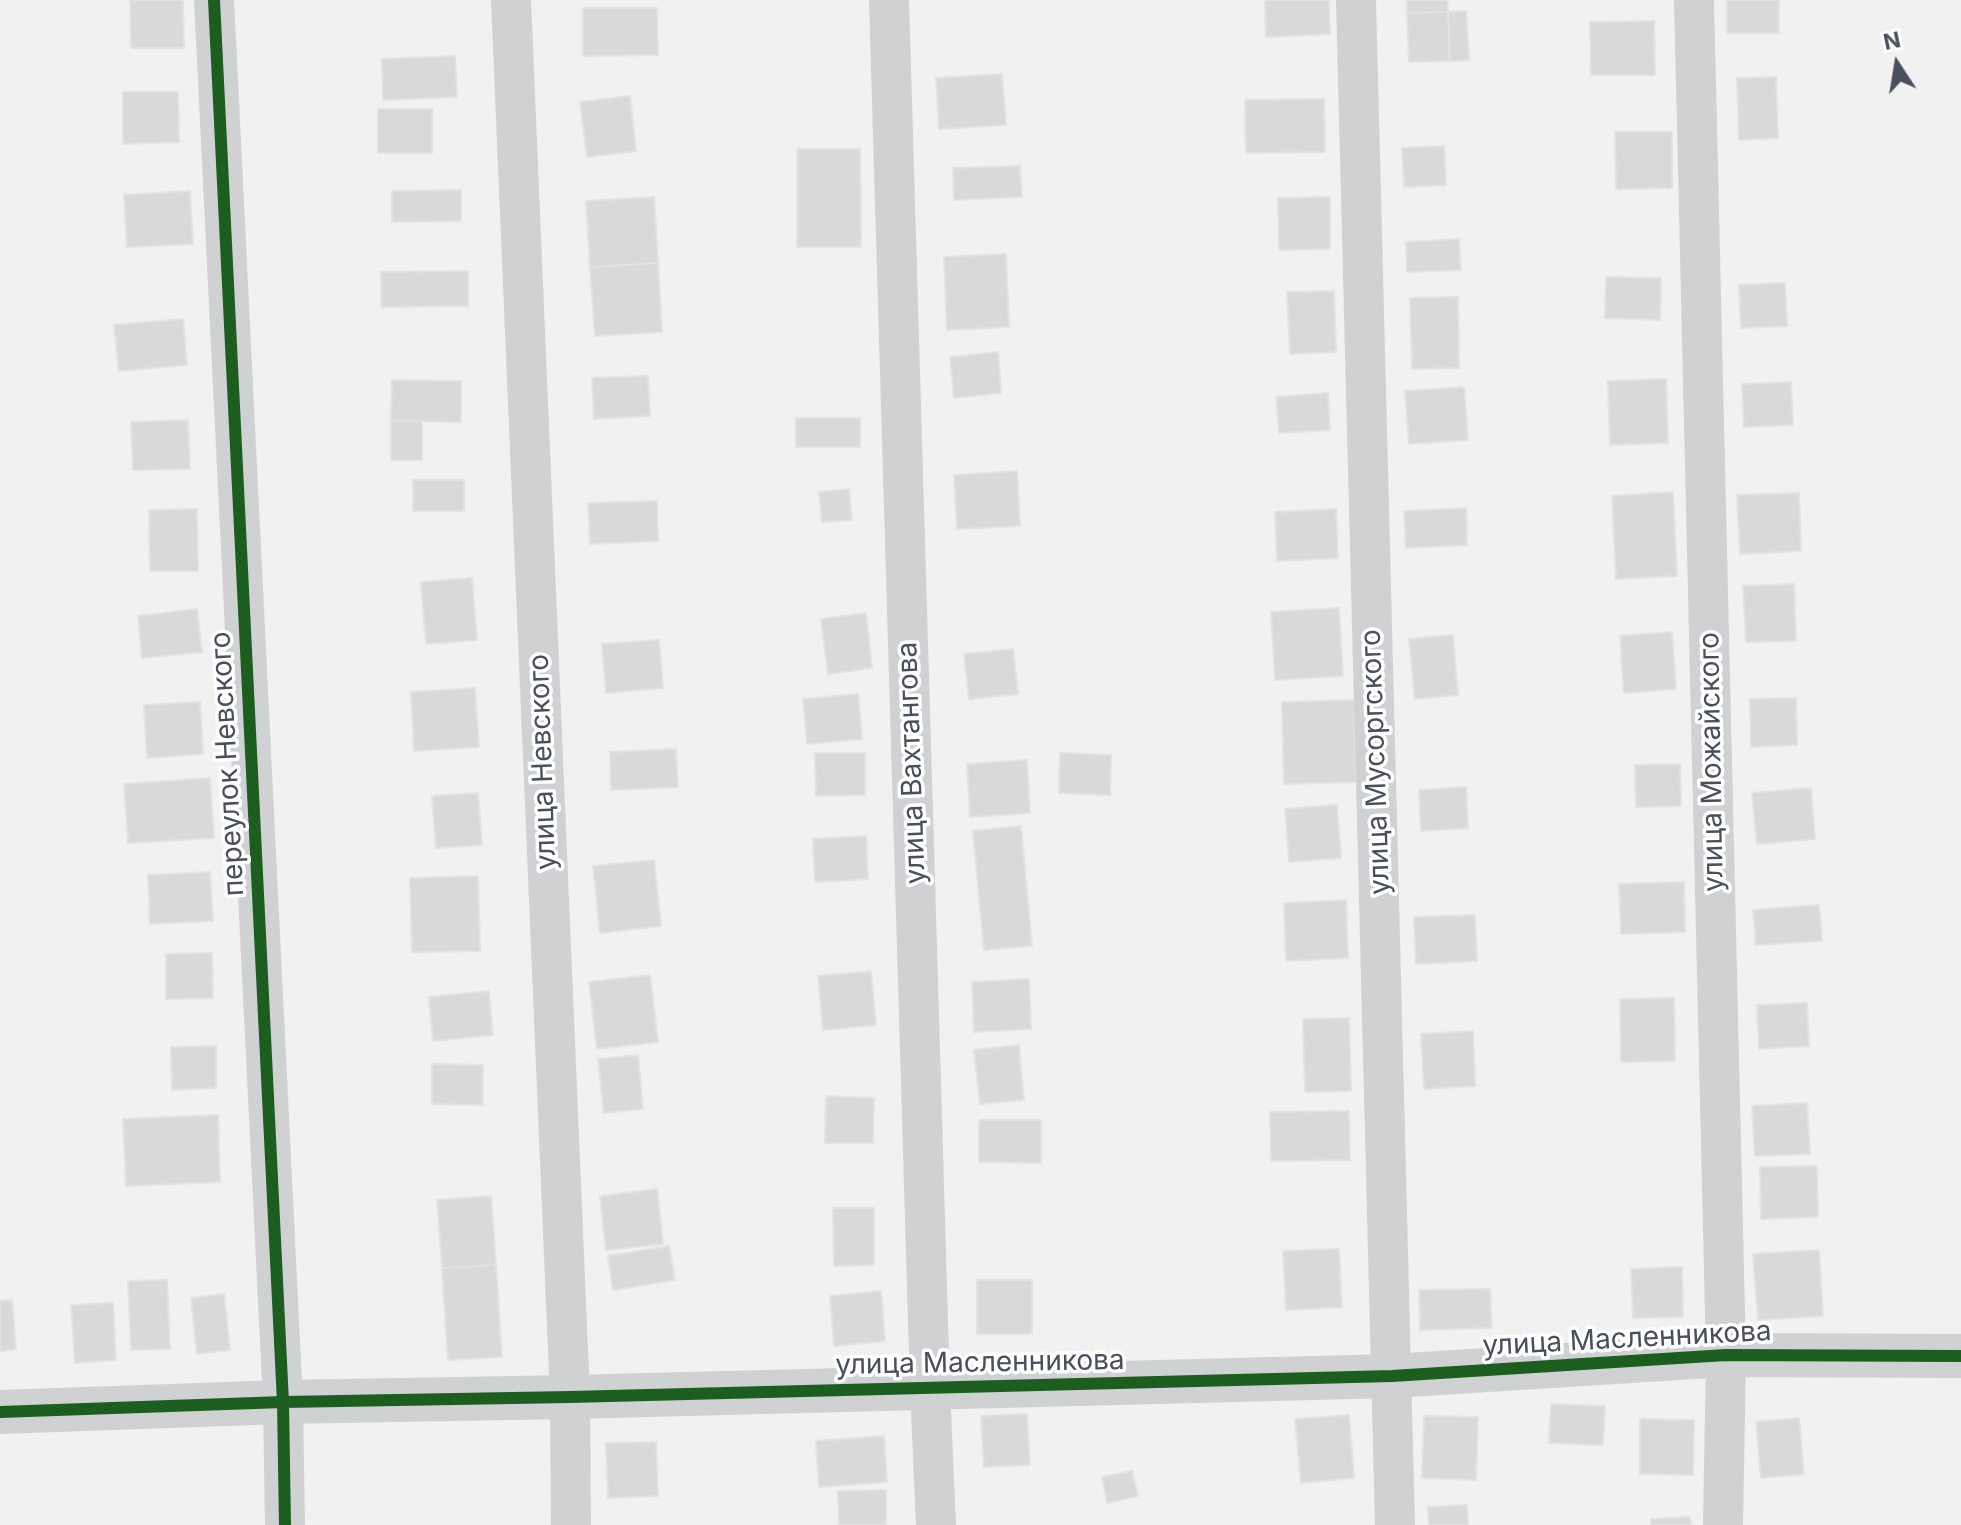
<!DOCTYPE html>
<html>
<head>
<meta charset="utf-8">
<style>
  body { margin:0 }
  #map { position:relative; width:1961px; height:1525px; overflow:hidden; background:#f1f1f1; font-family:Inter,sans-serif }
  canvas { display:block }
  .north { position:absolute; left:1857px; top:24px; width:80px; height:80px; -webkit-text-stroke:6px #fff; paint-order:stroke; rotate:348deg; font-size:22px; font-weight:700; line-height:32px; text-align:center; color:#494f5c }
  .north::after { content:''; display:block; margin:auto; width:28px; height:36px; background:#494f5c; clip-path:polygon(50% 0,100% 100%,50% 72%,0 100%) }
</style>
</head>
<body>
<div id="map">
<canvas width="1961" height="1525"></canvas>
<div class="north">N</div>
</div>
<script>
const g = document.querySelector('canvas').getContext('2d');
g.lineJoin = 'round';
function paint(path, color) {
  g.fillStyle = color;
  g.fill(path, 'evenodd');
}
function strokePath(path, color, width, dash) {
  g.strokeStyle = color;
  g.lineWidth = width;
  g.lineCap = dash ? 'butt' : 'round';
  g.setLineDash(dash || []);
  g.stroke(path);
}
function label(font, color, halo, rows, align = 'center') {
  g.font = font + ' Inter,sans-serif';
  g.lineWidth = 7;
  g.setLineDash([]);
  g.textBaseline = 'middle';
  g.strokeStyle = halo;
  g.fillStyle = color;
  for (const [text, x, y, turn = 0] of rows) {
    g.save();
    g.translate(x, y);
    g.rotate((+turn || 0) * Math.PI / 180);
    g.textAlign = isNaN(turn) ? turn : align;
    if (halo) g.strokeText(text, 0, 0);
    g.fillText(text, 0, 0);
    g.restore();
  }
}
const building = new Path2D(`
  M130 0H183L184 48H131Z
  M1265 0H1329L1330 34 1266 37Z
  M1407 0H1447L1448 12 1407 13Z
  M1727 0H1779V33H1727Z
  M583 8H657L658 55 583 56Z
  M1466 11 1469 60 1450 61 1448 12Z
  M1448 12 1450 61 1409 62 1407 13Z
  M1654 21 1655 75H1591L1590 22Z
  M455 56 457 97 383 100 382 59Z
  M1002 74 1006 125 939 129 936 78Z
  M1776 77 1778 138 1739 140 1737 78Z
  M123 92H178L179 142 123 144Z
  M630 96 636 151 587 157 580 102Z
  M1324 99 1325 152 1246 153 1245 100Z
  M378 109H432V153H378Z
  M1615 132H1672V188L1616 189Z
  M1444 146 1446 185 1404 187 1402 148Z
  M797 149H860L861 247H797Z
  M1020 166 1022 197 954 200 953 168Z
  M461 190V221L392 222V191Z
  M190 191 193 244 127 247 124 195Z
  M654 197 658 263 590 267 586 201Z
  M1330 197V249L1279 250 1278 198Z
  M1459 239 1461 270 1407 272 1406 242Z
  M1006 254 1009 327 947 330 944 257Z
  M658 263 662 332 595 336 590 267Z
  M468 271V306L381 307V272Z
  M1606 277 1661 278 1660 320 1605 318Z
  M1785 283 1787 326 1741 328 1739 285Z
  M1334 291 1336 352 1290 354 1287 292Z
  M1458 297 1459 368 1412 369 1410 298Z
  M183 319 187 365 119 371 114 325Z
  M998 352 1001 393 954 398 950 357Z
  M648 376 650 416 594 419 592 378Z
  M1666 379 1668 443 1610 445 1608 381Z
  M392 380 461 381V422L391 421Z
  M1791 382 1793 425 1744 427 1742 384Z
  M1464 387 1468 440 1409 444 1405 391Z
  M1328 393 1330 430 1279 433 1276 397Z
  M796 418H860V447H796Z
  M188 420 190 469 133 470 131 422Z
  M391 421H422V460H391Z
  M1017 471 1020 526 957 529 954 475Z
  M413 480H464V511H413Z
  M849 489 852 520 822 522 819 492Z
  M1673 492 1677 576 1616 579 1612 496Z
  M1799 493 1801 551 1740 554 1737 495Z
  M657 501 658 541 590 544 588 503Z
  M1466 508 1467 545 1406 548 1404 511Z
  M197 509 198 571H150L149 510Z
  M1336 509 1338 558 1277 561 1275 512Z
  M472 578 477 640 426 644 421 582Z
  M1794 584 1796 641 1746 642 1743 586Z
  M1339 608 1343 676 1275 680 1271 612Z
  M197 609 202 652 142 658 138 616Z
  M866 613 872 668 828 674 821 619Z
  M1672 632 1676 689 1624 693 1620 636Z
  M1453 635 1458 695 1415 699 1409 639Z
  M659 640 663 688 606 693 602 644Z
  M1013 649 1018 694 969 699 964 654Z
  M475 688 479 747 414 751 411 692Z
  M858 694 862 739 807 744 803 699Z
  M1796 698 1797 745 1751 747 1750 699Z
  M1354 700 1356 782 1284 784 1282 702Z
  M200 702 203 754 147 758 144 705Z
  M676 749 678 787 611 790 610 752Z
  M815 753H865V795L816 796Z
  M1060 753 1111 755 1110 795 1059 793Z
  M1027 760 1030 813 970 817 967 764Z
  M1680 764 1681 806 1636 807 1635 765Z
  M210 778 214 838 128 843 124 784Z
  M1466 787 1468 828 1421 831 1419 790Z
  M1811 788 1815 839 1757 844 1752 793Z
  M478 793 482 845 436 848 432 796Z
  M1337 805 1341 858 1289 862 1285 809Z
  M1021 826 1032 946 984 950 973 831Z
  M866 836 868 879 815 882 813 839Z
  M654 860 661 926 600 933 593 866Z
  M210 872 213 921 150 924 148 875Z
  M478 876 480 951 412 952 410 878Z
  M1684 882 1685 932 1621 934 1619 884Z
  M1346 900 1348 958 1286 961 1284 903Z
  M1819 905 1822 941 1756 945 1753 910Z
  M1475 915 1477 961 1416 964 1414 917Z
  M212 953 213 998 166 999V954Z
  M871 971 876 1025 823 1030 818 976Z
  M650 975 658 1042 597 1049 589 982Z
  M1029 979 1031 1029 974 1032 972 982Z
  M489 991 493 1035 433 1041 429 997Z
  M1674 998 1675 1061 1621 1062 1620 999Z
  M1807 1003 1809 1046 1759 1049 1757 1005Z
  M1349 1018 1351 1091 1305 1092 1303 1019Z
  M1473 1031 1475 1086 1424 1089 1421 1034Z
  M1019 1045 1024 1100 980 1104 974 1050Z
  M216 1046V1088L172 1090 171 1047Z
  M638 1055 643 1109 604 1113 598 1059Z
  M432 1064 483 1065V1105L432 1104Z
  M826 1096 874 1098 873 1143H825Z
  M1807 1103 1810 1154 1755 1156 1752 1106Z
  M1349 1111 1350 1160 1271 1161 1270 1112Z
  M218 1115 220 1182 126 1186 123 1119Z
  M979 1120H1041V1163L979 1162Z
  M1817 1166 1818 1217 1761 1219 1760 1167Z
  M657 1189 663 1244 606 1250 600 1196Z
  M491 1196 496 1265 442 1268 437 1200Z
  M833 1208H874V1265L834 1266Z
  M669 1246 675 1280 613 1290 608 1256Z
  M1339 1249 1342 1307 1286 1310 1283 1251Z
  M1819 1250 1823 1316 1758 1320 1753 1254Z
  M496 1265 502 1357 448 1360 442 1268Z
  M1682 1267 1683 1317 1633 1318 1631 1269Z
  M167 1280 170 1349 131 1350 128 1281Z
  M977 1280H1032V1334H977Z
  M1490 1289 1492 1328 1420 1330 1419 1290Z
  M881 1291 885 1341 834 1346 830 1296Z
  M224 1294 230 1350 197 1354 191 1298Z
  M12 1300 16 1349 0 1351V1301Z
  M113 1303 116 1360 75 1363 71 1305Z
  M1551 1404 1605 1406 1603 1445 1549 1443Z
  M1027 1414 1030 1465 984 1467 981 1416Z
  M1349 1415 1354 1478 1301 1483 1295 1419Z
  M1424 1416 1478 1417 1476 1480 1422 1478Z
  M1799 1418 1804 1474 1761 1478 1756 1422Z
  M1640 1419 1694 1420 1693 1475 1640 1474Z
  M884 1436 887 1482 819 1487 816 1441Z
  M656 1442 658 1496 608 1498 606 1443Z
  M1132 1471 1138 1496 1107 1503 1102 1477Z
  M886 1490V1525H839L838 1491Z
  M1467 1505 1468 1525H1429L1428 1507Z
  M1690 1517 1691 1525H1651V1519Z`);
const minor = new Path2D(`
  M214 0 283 1402 285 1525
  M511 0 570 1397 571 1525
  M889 0 930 1388 936 1525
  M1356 0 1395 1525
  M1694 0 1726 1355 1723 1525`);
const tertiary = new Path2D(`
  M0 1412 283 1402 570 1397 1392 1376 1726 1355 1961 1356`);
const cycleway = new Path2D(`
  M214 0 283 1402 285 1525
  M0 1412 283 1402 570 1397 1392 1376 1726 1355 1961 1356`);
const streetNames = [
  ["улица Невского",543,762,-92],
  ["улица Мусоргского",1376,762,-92],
  ["улица Можайского",1712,762,-91],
  ["улица Вахтангова",912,763,-92],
  ["переулок Невского",228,764,-93],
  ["улица Масленникова",1627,1339,-3],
  ["улица Масленникова",980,1363,-1]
];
paint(building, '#d8d9db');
strokePath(building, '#e2e2e3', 2);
strokePath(minor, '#cfd1d3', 40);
strokePath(tertiary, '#cfd1d3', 44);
strokePath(cycleway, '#1b5e20', 12);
label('28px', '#494f5c', '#fff', streetNames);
</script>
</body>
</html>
